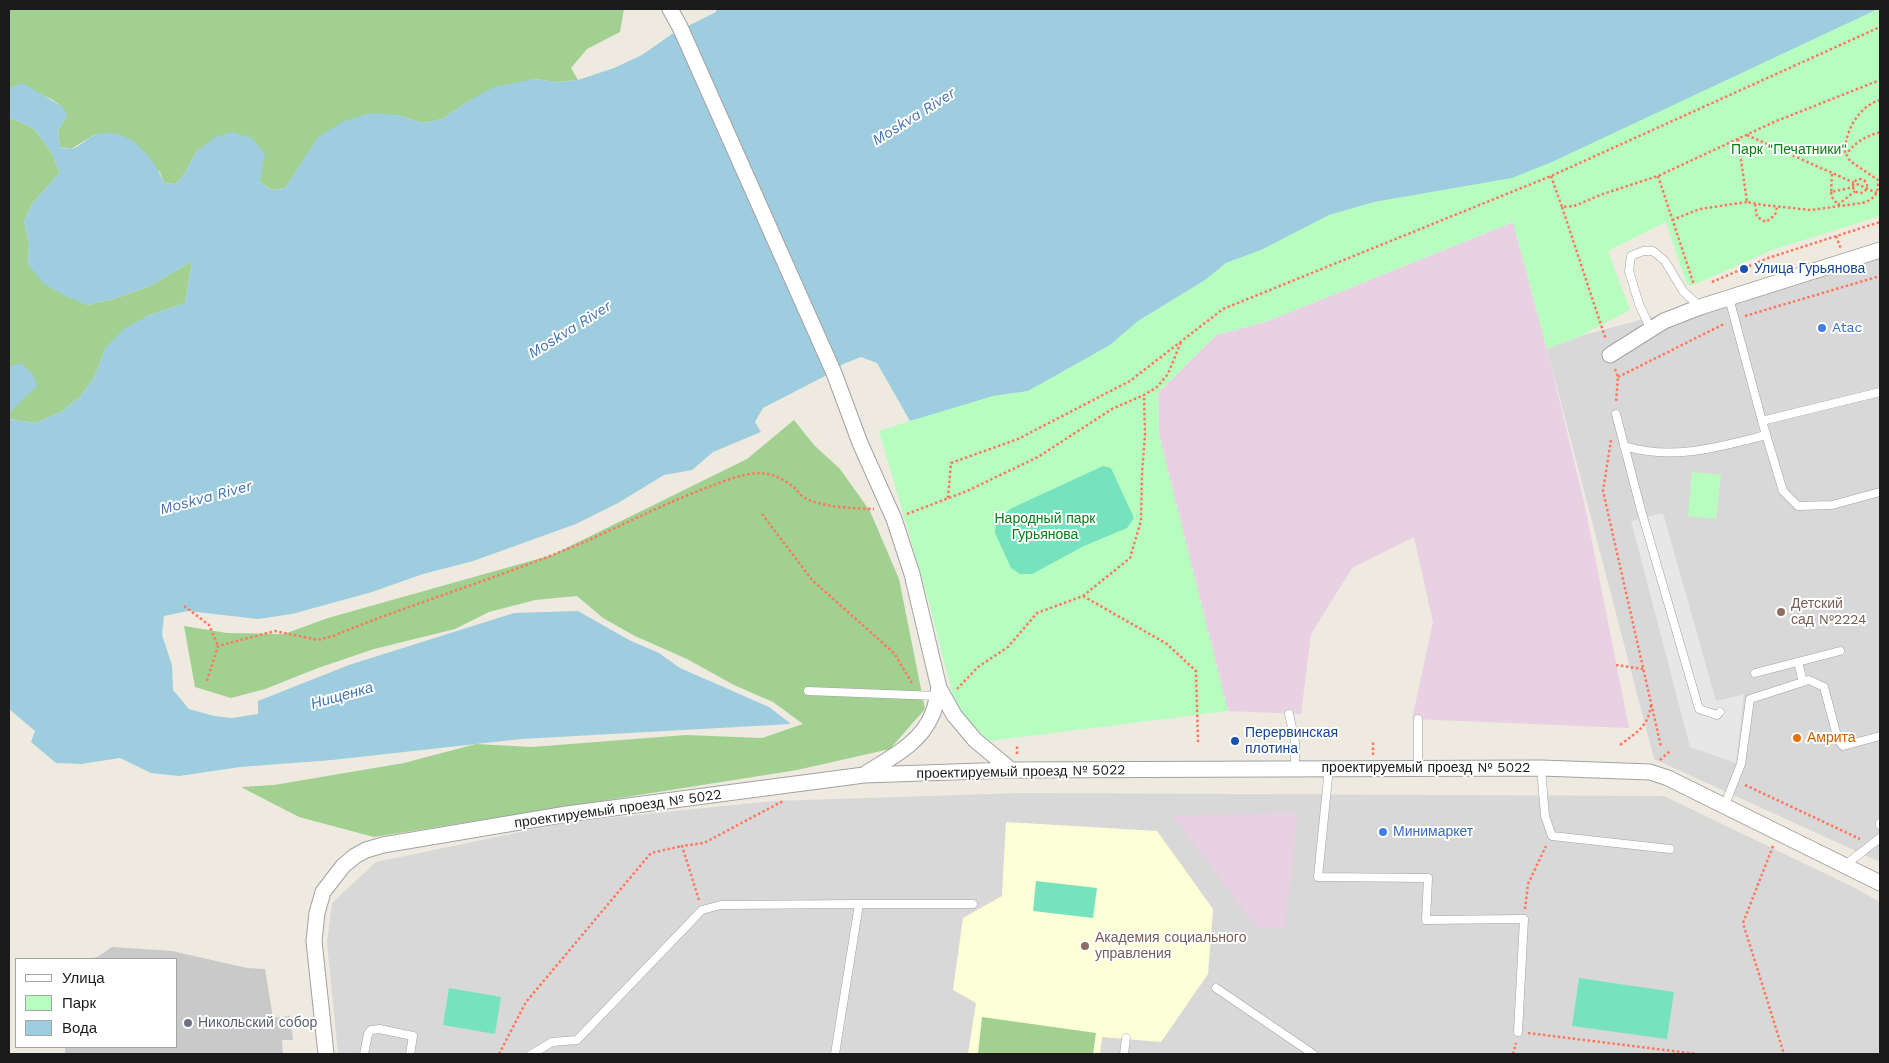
<!DOCTYPE html>
<html>
<head>
<meta charset="utf-8">
<style>
  body { margin:0 }
  #map { position:relative; width:1889px; height:1063px; overflow:hidden; background:#eeeae0; font-family:"Work Sans",sans-serif }
  canvas { display:block }
  .frame { position:absolute; inset:0; border:10px solid #1b1b1b; pointer-events:none }
  .legend { position:absolute; left:15px; top:958px; width:162px; height:90px; box-sizing:border-box; background:#fff; border:1px solid #a4a4a4; margin:0; padding:6px 9px; list-style:none; font-size:15px; color:#1b1b1b }
  .legend li { display:flex; align-items:center; gap:10px; height:25px }
  .legend b { width:25px; border:1px solid #a4a4a4 }
</style>
</head>
<body>
<div id="map">
<canvas width="1889" height="1063"></canvas>
<div class="frame"></div>
<ul class="legend">
<li><b style="height:6px;background:#fff"></b>Улица</li>
<li><b style="height:14px;background:#b8fdc0"></b>Парк</li>
<li><b style="height:14px;background:#9dcddf"></b>Вода</li>
</ul>
</div>
<script>
const g = document.querySelector('canvas').getContext('2d');
g.lineJoin = 'round';
function paint(path, color) {
  g.fillStyle = color;
  g.fill(path, 'evenodd');
}
function strokePath(path, color, width, dash) {
  g.strokeStyle = color;
  g.lineWidth = width;
  g.lineCap = dash ? 'butt' : 'round';
  g.setLineDash(dash || []);
  g.stroke(path);
}
function label(font, color, halo, rows, align = 'center') {
  g.font = font + ' "Work Sans",sans-serif';
  g.lineWidth = 4;
  g.setLineDash([]);
  g.textBaseline = 'middle';
  g.strokeStyle = halo;
  g.fillStyle = color;
  for (const [text, x, y, turn = 0] of rows) {
    g.save();
    g.translate(x, y);
    g.rotate((+turn || 0) * Math.PI / 180);
    g.textAlign = isNaN(turn) ? turn : align;
    if (halo) g.strokeText(text, 0, 0);
    g.fillText(text, 0, 0);
    g.restore();
  }
}
const residential = new Path2D(`
  M1880 256V862L1654 759 1547 349 1580 336Z
  M1021 793 1664 796 1855 888 1880 902V1054H338L327 943 332 903 376 862 568 822 773 801Z`);
const industrial = new Path2D(`
  M1513 222 1547 349 1585 506 1629 728 1412 719 1433 622 1414 537 1352 568 1311 634 1301 714 1228 711 1159 435 1158 391 1216 335 1268 321Z
  M1298 813 1285 928H1257L1173 816Z`);
const education = new Path2D(`
  M1006 822 1157 831 1213 909 1208 974 1161 1042 1102 1037 1100 1054H968L976 1003 953 990 963 918 1002 896Z`);
const religious = new Path2D(`
  M112 947 172 951 247 968 265 969 273 1018 290 1016 293 1040H282L283 1054H65V1047H176V959H89L97 957Z`);
const forest = new Path2D(`
  M9 9H624L620 32 587 49 571 68 578 80 557 82 534 79 470 100 442 119 423 123 397 115 295 174 285 188 272 190 260 182 196 152 185 173 176 184 164 183 160 172 94 135 71 149 60 147 58 130 67 116C58 94 29 92 9 88Z
  M9 117 34 129 50 150 60 172 32 204 24 221 29 244 28 264 87 305 114 299 152 285 192 261 185 303 147 316 106 347 95 376 80 397 61 412 35 423 9 419V413L18 402 21 364 9 367Z
  M794 420 814 445 840 469 870 511 899 579 925 709 890 749 797 770 374 837 299 817 241 787 274 785 404 763 476 744 532 747 686 735 762 738 803 724 773 702 734 685 687 659 635 636 603 618 577 596 535 600 489 612 455 629 374 649 318 668 265 689 231 698 195 687 184 626 227 633 284 634 328 618 552 555 747 459Z
  M982 1017 1096 1033 1093 1054H978Z`);
const park = new Path2D(`
  M1878 9H1880V216L1772 250 1694 285H1687L1666 222 1608 251 1630 310 1580 336 1547 349 1513 222 1268 321 1216 335 1158 393 1159 435 1228 711 989 741 956 708 928 599 879 431 952 407 993 396 1028 391 1110 345 1138 321 1205 280 1226 263 1261 250 1329 215 1374 202 1512 178 1552 162Z
  M1692 472 1721 475 1716 519 1688 516Z`);
const pitch = new Path2D(`
  M1103 466 1111 468 1134 518 1127 528 1084 546 1032 574H1020L1011 568 995 533 996 520 1012 508Z
  M1036 881 1097 888 1093 918 1033 911Z
  M1579 978 1674 992 1667 1039 1572 1026Z
  M449 988 501 997 495 1034 443 1025Z`);
const parking = new Path2D(`
  M1663 513 1716 701 1744 694 1736 763 1690 747 1631 521Z`);
const water = new Path2D(`
  M716 9H1878L1552 162 1512 178 1374 202 1329 215 1261 250 1226 263 1205 280 1138 321 1110 345 1028 391 993 396 910 421 877 363 861 357 843 364 823 377 763 408 755 422 761 432 713 452 692 470 664 475 618 503 576 524 473 561 423 574 372 592 292 614 258 619 188 611 164 616 162 635 172 665 173 690 189 709 214 716 232 718 258 714V701L349 665 514 613 578 611 629 640 659 653 680 668 769 707 791 724 521 739 332 760 240 767 179 776 151 773 120 758 81 764 56 763 31 742 35 731 9 709V419L35 423 61 412 80 397 95 376 106 347 124 329 147 316 185 303 192 261 152 285 114 299 87 305 65 296 43 283 28 264 29 244 24 221 32 204 60 172 50 150 34 129 9 117V88L23 83 64 108 67 116 58 130 60 147C63 148 68 149 71 149 80 147 87 138 95 135 127 124 154 157 164 183L176 184 185 173 196 152 215 137 232 132 252 138 265 154 260 182 272 190 285 188 318 137 342 122 370 113 397 115 423 123 442 119 470 100 494 87 534 79 557 82 578 80 614 68 642 55 672 34 716 12Z
  M21 363 33 375 37 386 9 413V367Z`);
const path = new Path2D(`
  M1880 100C1859 106 1845 131 1845 152H1848C1857 141 1867 136 1880 132
  M1747 135 1877 193
  M1738 139 1747 202 1763 205 1811 210 1862 203C1875 200 1879 192 1878 180L1850 161 1845 152
  M1832 174 1831 192 1854 187
  M1551 176 1562 207 1574 206 1603 194 1658 176 1774 122 1880 80
  M1658 176 1694 285
  M1853 186a7 7 0 1 1 14 0a7 7 0 1 1-14 0Z
  M1831 192 1832 197 1838 205 1855 191
  M1755 204 1757 217 1766 222 1775 215 1777 207
  M1562 207 1606 340
  M1672 220 1700 209 1747 202
  M1836 236 1841 249
  M1712 282 1768 258 1880 222
  M1745 316 1880 276
  M1615 369 1618 377 1616 403
  M1618 377 1724 324
  M1611 440 1603 491 1661 747
  M948 498 951 463 1018 439 1130 381 1223 309 1551 176 1880 27
  M762 514 812 580 894 653 912 683
  M907 514 967 491 1038 457 1112 409 1144 395 1157 387 1168 374 1181 342
  M1083 596 1167 644 1196 671 1198 742
  M184 606 209 625 218 646
  M1616 665 1643 669
  M207 681 218 646 275 631 318 640 333 636C418 601 506 576 591 539 631 521 670 501 711 486 724 481 745 473 759 473 771 473 784 479 793 487 798 490 801 497 807 499 827 508 852 508 874 509
  M957 689 978 667 1008 647 1037 613 1083 596 1130 558 1141 521 1142 473 1145 435 1144 395
  M1620 745C1637 732 1648 727 1651 705
  M1017 754V746
  M1373 755V741
  M1660 760 1670 751
  M1745 785 1860 839
  M1773 846 1743 923 1784 1054
  M699 900 682 846 704 843 783 801
  M1525 909 1528 884 1546 846
  M1528 1033 1697 1054
  M499 1054 526 1002 651 853 682 846
  M1513 1054 1516 1043`);
const service = new Path2D(`
  M1729 298 1762 421 1880 392
  M1650 328 1639 304 1629 271 1631 256 1643 251H1653L1665 261 1683 291 1700 307
  M1616 414 1641 510 1699 709 1717 715 1720 712
  M1762 421 1783 491 1798 506 1832 505 1880 492
  M1624 446C1673 461 1719 447 1766 435
  M1798 662 1803 682
  M1755 673 1840 651
  M808 691 937 696
  M1289 714 1295 741V768
  M1329 768 1318 877 1428 878 1426 920 1524 919 1518 1032
  M1418 768V719
  M1541 768 1545 816 1552 836 1670 849
  M1724 807 1741 764 1750 699 1809 680 1824 687 1838 740 1843 746 1880 736
  M1880 823V825
  M1845 865 1880 838
  M859 904H973
  M1216 988 1313 1054
  M364 1054 368 1034 371 1030 379 1029 413 1036 410 1054
  M532 1054 552 1042 577 1040 702 910 721 905 859 904 835 1054
  M1124 1054 1126 1038`);
const minor = new Path2D(`
  M670 9 680 27 834 373 860 443 894 519 912 574 939 688 954 715 975 740 1011 770
  M1610 355 1664 321 1700 307 1880 250
  M865 774C890 758 920 744 932 715 936 707 937 697 939 688
  M326 1054 314 941 317 913 323 892 343 866 355 856 366 850 383 845 567 814 864 775 1011 770 1541 768 1650 772 1668 778 1880 883`);
const markers = [
  [1744,269,5,"#1a4fb4"],
  [1822,328,5,"#3f7fe0"],
  [1781,612,5,"#8d6e63"],
  [1797,738,5,"#e8710a"],
  [1235,741,5,"#1a4fb4"],
  [1383,832,5,"#3f7fe0"],
  [1085,946,5,"#8d6e63"],
  [188,1023,5,"#6b7280"]
];
const parkNames = [
  ["Парк \"Печатники\"",1789,150],
  ["Народный парк",1045,519],
  ["Гурьянова",1045,535]
];
const transitNames = [
  ["Улица Гурьянова",1754,269],
  ["Перервинская",1245,733],
  ["плотина",1245,749]
];
const shopNames = [
  ["Atac",1832,328],
  ["Минимаркет",1393,832]
];
const educationNames = [
  ["Детский",1791,604],
  ["сад №2224",1791,620],
  ["Академия социального",1095,938],
  ["управления",1095,954]
];
const foodNames = [
  ["Амрита",1807,738]
];
const streetNames = [
  ["проектируемый проезд № 5022",1426,768],
  ["проектируемый проезд № 5022",1021,772,-1],
  ["проектируемый проезд № 5022",618,809,-8]
];
const worshipNames = [
  ["Никольский собор",198,1023]
];
const waterNames = [
  ["Moskva River",914,117,-32],
  ["Moskva River",570,330,-32],
  ["Moskva River",206,498,-15],
  ["Нищенка",342,696,-16]
];
paint(residential, '#d9d8d8');
paint(industrial, '#e7d1e2');
paint(education, '#fdffd7');
paint(religious, '#c9c9c9');
paint(forest, '#a1d091');
paint(park, '#b8fdc0');
paint(pitch, '#77e3be');
paint(parking, '#e7e7e7');
paint(water, '#9dcddf');
strokePath(service, '#a2a2a2', 9);
strokePath(minor, '#a2a2a2', 17);
strokePath(path, '#ff775f', 2.5, [2.5, 2.5]);
strokePath(service, '#fff', 8);
strokePath(minor, '#fff', 15);
for (const [x, y, r, color] of markers) {
  const dot = new Path2D();
  dot.arc(x, y, r, 0, 2 * Math.PI);
  g.fillStyle = color;
  g.fill(dot);
  strokePath(dot, '#fff', 2);
}
label('14px', '#047e14', '#fff', parkNames);
label('14px', '#164399', '#fff', transitNames, 'left');
label('14px', '#366cbe', '#fff', shopNames, 'left');
label('14px', '#785e54', '#fff', educationNames, 'left');
label('14px', '#c56008', '#fff', foodNames, 'left');
label('14px', '#1b1b1b', '#fff', streetNames);
label('14px', '#5b616d', '#fff', worshipNames, 'left');
label('italic 15px', '#4374b0', '#fff', waterNames);
</script>
</body>
</html>
